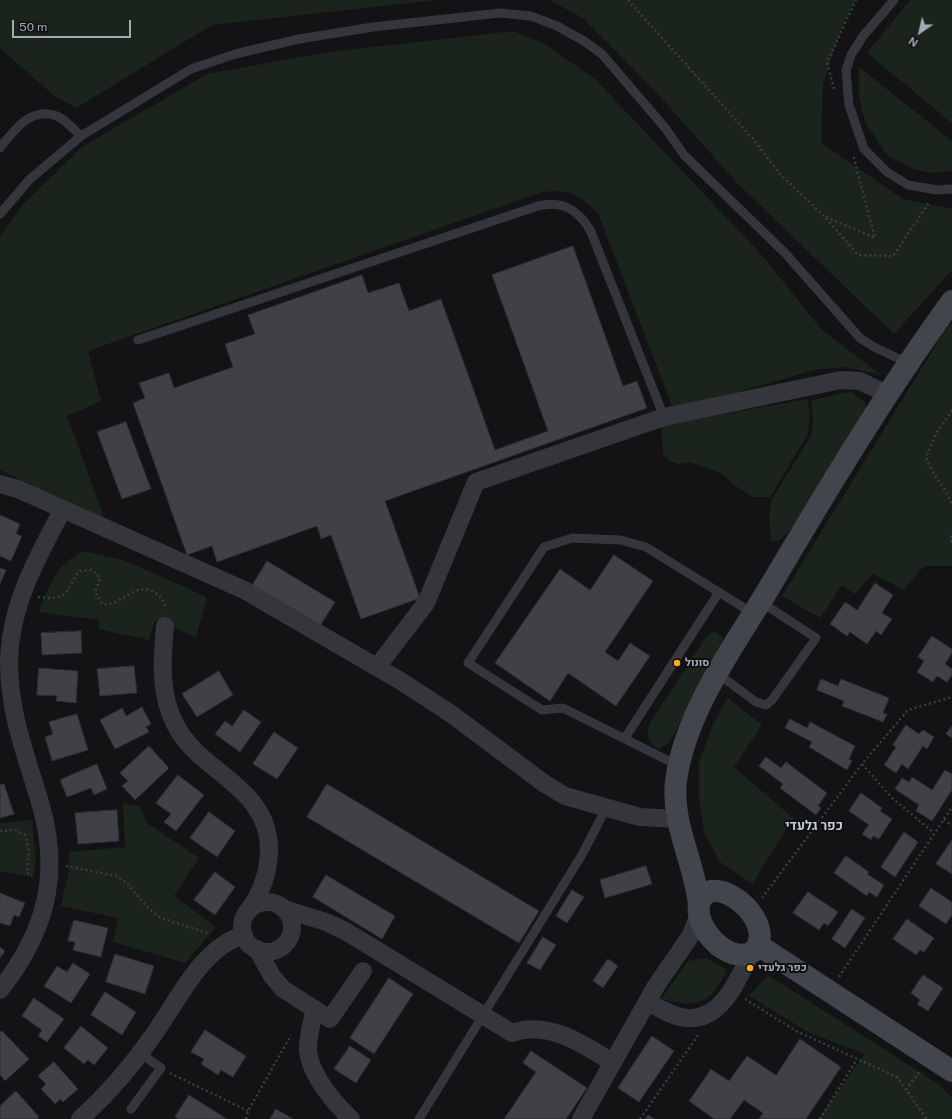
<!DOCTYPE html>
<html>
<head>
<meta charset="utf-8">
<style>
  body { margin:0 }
  #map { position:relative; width:952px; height:1119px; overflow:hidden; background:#131315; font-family:"Public Sans",sans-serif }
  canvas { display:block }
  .north { position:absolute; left:900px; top:12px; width:40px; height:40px; -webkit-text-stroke:3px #0e0f10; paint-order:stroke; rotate:214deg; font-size:11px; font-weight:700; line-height:16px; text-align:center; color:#a4abb7 }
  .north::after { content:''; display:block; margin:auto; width:14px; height:18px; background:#a4abb7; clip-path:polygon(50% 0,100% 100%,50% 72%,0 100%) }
  .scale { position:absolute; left:12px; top:20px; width:119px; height:18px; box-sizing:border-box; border:2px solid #a4abb7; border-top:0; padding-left:5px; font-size:12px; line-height:14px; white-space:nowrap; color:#a4abb7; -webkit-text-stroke:3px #0e0f10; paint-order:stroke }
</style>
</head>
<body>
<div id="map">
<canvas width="952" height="1119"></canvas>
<div class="north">N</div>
<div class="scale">50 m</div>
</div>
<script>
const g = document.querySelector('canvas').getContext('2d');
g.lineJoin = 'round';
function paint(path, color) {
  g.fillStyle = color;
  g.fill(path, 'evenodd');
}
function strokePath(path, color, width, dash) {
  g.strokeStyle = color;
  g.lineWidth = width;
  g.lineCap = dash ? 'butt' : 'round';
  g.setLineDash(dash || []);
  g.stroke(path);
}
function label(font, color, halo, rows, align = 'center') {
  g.font = font + ' "Public Sans",Heebo,sans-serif';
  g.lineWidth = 4;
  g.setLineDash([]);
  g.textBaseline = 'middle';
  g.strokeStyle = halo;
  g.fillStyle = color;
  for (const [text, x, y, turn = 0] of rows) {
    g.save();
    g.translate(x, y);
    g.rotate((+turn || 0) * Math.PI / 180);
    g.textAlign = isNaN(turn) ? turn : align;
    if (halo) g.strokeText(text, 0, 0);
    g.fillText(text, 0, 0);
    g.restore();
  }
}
const green = new Path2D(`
  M0 0H436L212 25 76 108 53 95 0 48Z
  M549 0H855L842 28 823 83 821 143 903 199 952 209V270L894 334 737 183 656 92 583 18Z
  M910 0H952V123L867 53Z
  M513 31 543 43 595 79 760 253 822 330 881 375 845 367 817 369 674 411 598 213C578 194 571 189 542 192L88 351 101 401 67 416 105 520 0 470V236L23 204 82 147 207 74 323 53Z
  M859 67 952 141V171L931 173 913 169 888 156 865 122 859 96Z
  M952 324V566H924L903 590 873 573 855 594 842 585 820 618 782 596 948 325Z
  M852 392 865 402 866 411 790 531 779 540 771 542 769 514 772 499 811 436 813 418 811 401 842 393Z
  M808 399 810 416 808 434 770 497H753L733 484 721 473 690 462 679 464 670 461 663 454 661 425Z
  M83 551 123 560 207 597 196 637 155 620 149 640 99 629V620L39 612C49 585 56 565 83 551Z
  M716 632 723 638 722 645 669 743 659 749C646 742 646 733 651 721L706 637 711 633Z
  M728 698 762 725 734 767 793 818 752 884 720 862 704 832 699 798V762L713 724Z
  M123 803 139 806 148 824 199 858 174 896 216 927 185 963 113 942 118 918 61 906 68 875 69 852 125 847Z
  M32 820 36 859 33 877 0 871V823Z
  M706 958 727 970C710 1005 698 1008 661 999L688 961Z
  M768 975 940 1085 952 1098V1119H818L865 1054 810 1033 749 996Z`);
const building = new Path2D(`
  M573 246 623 386 637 381 647 408 385 501 420 598 361 619 331 535 321 539 317 526 217 562 212 546 187 555 133 403 145 398 139 383 169 373 174 388 233 367 225 344 255 334 248 315 362 275 368 293 399 283 409 311 441 299 495 450 548 431 492 275Z
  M126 422 151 489 122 499 97 432Z
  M0 515 20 524 16 534 22 536 11 561 0 556Z
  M614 555 653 581 605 652 618 661 630 643 650 656 616 706 568 673 550 701 495 663 560 569 590 590Z
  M267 561 335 602 320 626 252 586Z
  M0 568 6 570 0 584Z
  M875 583 893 595 882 613 892 619 881 635 876 631 867 644 850 632 847 636 830 624 845 602 857 610Z
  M81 631 82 653 42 655 41 633Z
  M932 636 952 649V653L945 664 952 669V675L947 682 937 676 933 682 917 672 924 661 918 657Z
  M134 666 137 693 100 696 97 669Z
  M39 668 78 671 76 703 56 701 57 696 37 695Z
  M219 671 233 695 197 717 182 694Z
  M821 679 838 686 841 679 889 698 883 713 887 714 883 722 842 706 844 701 817 690Z
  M142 707 151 724 146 727 149 732 115 749 100 720 122 708 126 716Z
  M244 710 261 722 240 752 215 734 225 721 232 726Z
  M77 714 88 750 52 761 45 737 53 734 49 722Z
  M790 719 807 728 810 722 855 746 849 759 852 761 847 770 809 747 812 742 785 728Z
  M906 725 919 734 923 730 934 737 927 749 923 746 908 769 902 764 896 773 884 765 896 747 893 745Z
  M952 726V738L946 734Z
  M274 732 298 748 277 779 253 764Z
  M149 746 169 768 135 800 122 786 128 781 120 773Z
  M766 757 781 768 786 762 827 793 818 806 821 808 816 815 780 788 783 784 759 766Z
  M97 764 107 789 94 795 91 788 67 797 60 780Z
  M945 770 952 774V790L932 821 916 811 919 805 895 789 902 778 909 782 912 777 932 790Z
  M178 775 204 795 176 831 164 822 171 814 156 803Z
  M4 784 14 814 0 818V785Z
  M327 784 539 911 519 943 307 817Z
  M861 793 882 808 880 811 892 819 879 839 873 836 871 840 862 834 869 825 849 811Z
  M117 810 119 841 78 844 75 813Z
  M209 812 235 831 217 857 190 838Z
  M904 832 918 842 895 877 881 867Z
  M952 840V874L936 864Z
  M846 856 869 872 867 874 884 885 877 897 869 892 867 896 834 873Z
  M646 866 652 884 605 898 600 880Z
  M215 872 235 887 215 915 194 900Z
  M326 875 395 916 382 939 313 897Z
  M931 888 952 902V915L946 924 919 906Z
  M572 890 584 897 567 923 556 916Z
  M808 892 838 912 828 926 824 923 819 930 793 913Z
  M0 893 25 903 19 917 14 915 10 926 0 923Z
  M852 909 865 918 845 948 832 939Z
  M907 919 934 938 924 952 920 950 916 955 893 939Z
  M74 920 108 928 101 957 73 950 75 942 68 941Z
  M543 937 556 945 540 970 527 963Z
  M0 947 5 951 0 958Z
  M115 954 154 966 145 994 106 982Z
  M608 959 618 966 603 988 593 981Z
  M73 963 90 974 71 1003 44 986 57 966 67 972Z
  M923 975 943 988 928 1011 917 1004 920 1000 911 993Z
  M389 978 413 994 374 1054 350 1038Z
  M105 992 136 1012 122 1035 91 1015Z
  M34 998 64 1019 47 1042 38 1036 42 1030 22 1016Z
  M81 1026 108 1048 94 1065 88 1060 84 1064 64 1048Z
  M205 1030 246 1056 233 1077 221 1070 218 1075 201 1064 204 1059 191 1052Z
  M2 1031 29 1059 5 1081 0 1075V1032Z
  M652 1036 674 1051 639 1102 618 1088Z
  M800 1039 841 1067 806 1119H759L763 1113 744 1100 730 1119H714L689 1101 711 1069 729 1081 747 1056 776 1075Z
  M350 1046 371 1060 356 1083 334 1069Z
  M531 1051 587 1088 566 1119H504L536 1072 523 1063Z
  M54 1062 78 1089 63 1102 60 1099 55 1104 41 1089 46 1084 38 1076Z
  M16 1091 39 1117 37 1119H0V1106Z
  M189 1095 227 1119H179L175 1117Z
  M276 1109 293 1119H270Z
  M648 1115 655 1119H645Z`);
const path = new Path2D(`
  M628 0 753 139 781 175 825 217 858 255 893 256 930 201
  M834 89 827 62 856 0
  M826 217 875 238 853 155
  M952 410 936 434 926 457C931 475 947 487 952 506
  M952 536 950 539 952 542
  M38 597C69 601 65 592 79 571L91 570 97 574 100 579 95 592 102 604C123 607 133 581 154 592 161 596 165 602 166 610
  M862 764 891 797 934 833
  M944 819 952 826
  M0 831 15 830 25 835 29 851 27 873 32 876
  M66 866 116 876 127 883 147 907 161 918 210 934
  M762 898 862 764 908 710 952 697
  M839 977 952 807
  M745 999 796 1031 897 1077 927 1119
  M170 1073 248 1111
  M906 1090 920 1071
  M246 1119 248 1111 291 1035
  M640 1119 699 1034
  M820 1119 857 1059`);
const lane = new Path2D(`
  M894 0 863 36 851 55 846 71 849 105 864 149 887 172 908 185 937 190 952 189
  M0 148C14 130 31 106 57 116 65 119 74 130 81 136
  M0 214 29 180 81 136 191 69 235 54 299 39 373 27 500 13 531 16 557 26 584 41 602 54 666 129 684 155 785 253 860 338 874 347 908 363
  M138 340 538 206C563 200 579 210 591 232L664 417
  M718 674 756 702 766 705 772 700 816 638 761 602
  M625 738 719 592
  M679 766 563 708 542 710 468 663 544 547 572 538 620 540 646 547 754 614
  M131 1109 161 1068 140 1053
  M419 1119 583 853 606 808`);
const street = new Path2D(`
  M0 484 18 489 244 590 399 680 450 713 545 784 565 796 640 817 677 819
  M165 626C162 659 159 693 175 724 200 774 270 786 269 851 268 874 262 891 249 910
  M377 667 426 603 476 482 664 417 841 380 860 381 887 394
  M242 927a25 25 0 1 1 50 0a25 25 0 1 1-50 0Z
  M284 909 326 922 347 932 512 1033C547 1020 584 1044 613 1063
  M257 949 272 976 283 989 330 1019 363 971
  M0 990C45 933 61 876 41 806 27 757 9 715 9 662 10 605 37 558 63 509
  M647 1002C659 1008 673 1017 687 1018 722 1021 738 979 751 953
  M315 1009C312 1022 308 1035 308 1049 309 1073 334 1103 351 1119
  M80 1119C107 1095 131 1067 152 1037 177 1003 201 947 244 935
  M581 1119 656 986 691 935 699 914`);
const secondary = new Path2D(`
  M711 891C737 888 774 928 754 951 723 971 676 905 711 891Z
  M699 905C695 863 671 824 676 781 685 712 734 646 769 588 827 490 885 393 952 301
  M758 945 952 1071`);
const markers = [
  [677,663,4,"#ffa922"],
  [750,968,4,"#ffa922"]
];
const poiNames = [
  ["סונול",685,663],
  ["כפר גלעדי",758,968]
];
const quarterNames = [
  ["כפר גלעדי",814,826]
];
paint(green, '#1b241c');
paint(building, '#3f4146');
strokePath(building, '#2d2d32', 1);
strokePath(path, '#3a3d42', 2.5, [2, 3]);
strokePath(lane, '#34363b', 9);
strokePath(street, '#34363b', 18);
strokePath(secondary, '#42454b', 22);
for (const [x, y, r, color] of markers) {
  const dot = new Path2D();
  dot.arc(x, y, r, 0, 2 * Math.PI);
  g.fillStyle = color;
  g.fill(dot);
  strokePath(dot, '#0e0f10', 1.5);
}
label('bold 11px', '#a4abb7', '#0e0f10', poiNames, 'left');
label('bold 13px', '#c5c9d3', '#0e0f10', quarterNames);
</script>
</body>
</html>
